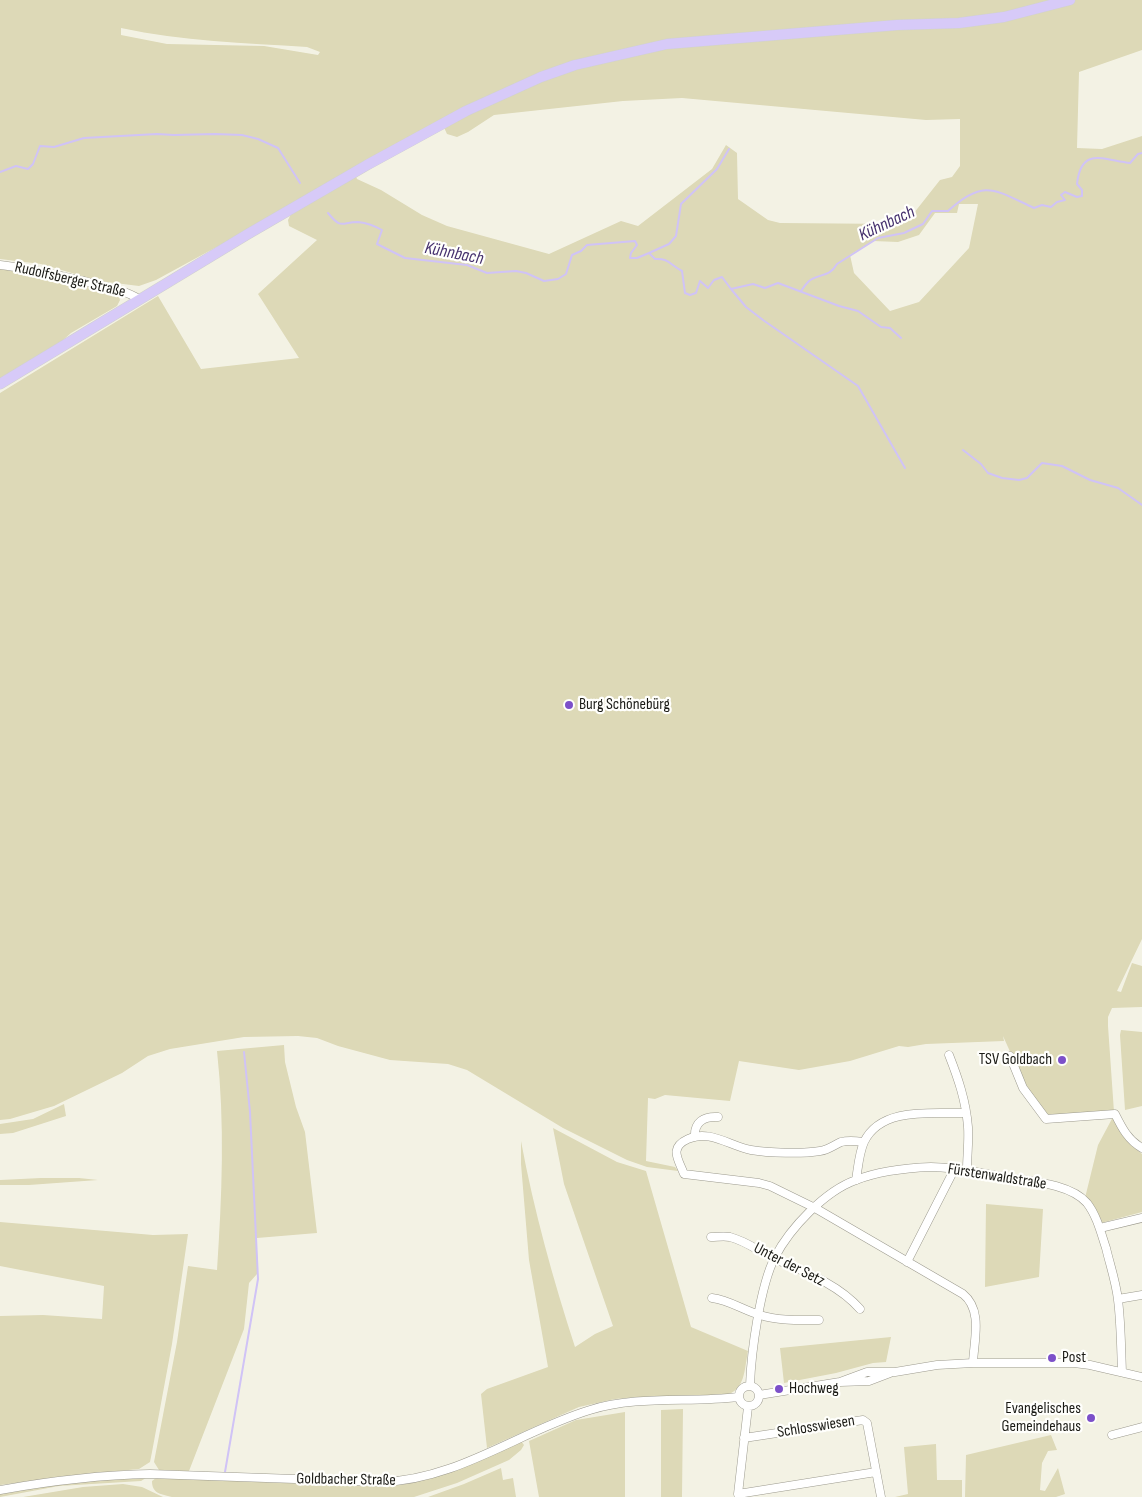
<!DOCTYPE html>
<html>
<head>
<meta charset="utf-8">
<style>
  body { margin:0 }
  canvas { display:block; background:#f3f2e4 }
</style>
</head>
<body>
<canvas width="1142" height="1497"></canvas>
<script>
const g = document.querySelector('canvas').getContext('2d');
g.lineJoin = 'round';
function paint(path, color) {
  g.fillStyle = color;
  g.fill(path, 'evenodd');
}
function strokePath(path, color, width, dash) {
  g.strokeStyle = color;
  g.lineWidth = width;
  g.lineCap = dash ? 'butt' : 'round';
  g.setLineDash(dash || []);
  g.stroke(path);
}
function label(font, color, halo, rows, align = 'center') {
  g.font = font + ' "Sofia Sans Condensed",sans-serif';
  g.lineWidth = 4.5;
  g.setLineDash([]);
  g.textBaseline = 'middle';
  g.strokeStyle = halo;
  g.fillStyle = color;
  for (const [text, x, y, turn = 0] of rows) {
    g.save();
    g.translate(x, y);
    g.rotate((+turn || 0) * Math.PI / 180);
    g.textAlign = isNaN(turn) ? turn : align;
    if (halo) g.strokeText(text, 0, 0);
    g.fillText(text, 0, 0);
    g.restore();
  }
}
const green = new Path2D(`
  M0 0H1142V50L1079 72 1077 148 1102 149 1142 136V939L1117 991 1121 992 1132 963 1142 966V1007L1112 1008 1108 1017V1026L1114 1112 1048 1117C1028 1093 1016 1065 1003 1036L1004 1041 926 1044 908 1047 899 1046 850 1061 799 1070 739 1061 730 1101 665 1095 655 1099 648 1098 646 1161 675 1167 678 1171 647 1167 627 1160 563 1128 467 1070 448 1064 390 1060 338 1046 317 1038 298 1036 244 1037 170 1049 148 1056 122 1073 54 1106 10 1119 0 1120V393L158 296 201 369 299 358 258 294 317 240 289 226 288 220 292 212 233 238 156 280 139 286 99 281 41 264 0 259ZM121 28C182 41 245 43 307 47L320 52 318 55 264 46 167 44 121 35ZM682 98 926 120 960 119V166L952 177 940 180 910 218 897 224 780 223 768 220 738 199 737 153 726 145 712 169 638 226 621 221 549 254 447 226 422 215 381 190 357 179 354 171 441 121 447 134 457 137 468 132 494 115 623 101ZM959 204H978L969 248 919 302 890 311 854 273 850 255 873 241 898 242 919 235 935 213H957Z
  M0 269C40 274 78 285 118 294L120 300 117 306 71 333 62 341 0 380Z
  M1121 1030 1142 1032V1106L1125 1110 1120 1035Z
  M284 1045 285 1062 296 1107 305 1132 317 1233 257 1238V1274L249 1283 244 1329 189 1471 159 1470 154 1462 177 1342 188 1266 217 1270C222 1196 225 1124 217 1051Z
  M64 1104 66 1116 13 1133 0 1134V1124L33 1119Z
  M1114 1115C1119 1133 1127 1142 1142 1154V1212L1101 1223 1094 1206 1085 1198 1098 1145Z
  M553 1128 617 1162 646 1171 691 1327 748 1351C744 1370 746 1390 724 1396L638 1397 615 1399 579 1407 487 1448 481 1394 487 1389 548 1367 529 1260 521 1164V1141C534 1211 553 1279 575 1347L595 1334 613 1326 564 1184Z
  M41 1178H79L98 1180 29 1185H0V1180Z
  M986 1204 1043 1209 1039 1277 985 1287Z
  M0 1222 153 1235 188 1234 172 1344 152 1452 150 1462 139 1469 76 1475 0 1485V1316L43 1315 102 1319 104 1286 0 1266Z
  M891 1337 886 1362 873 1363 836 1373 784 1383 780 1348Z
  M683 1409 682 1497H661V1410Z
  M625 1412V1497H539L529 1441 576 1420Z
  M1051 1435 1057 1450 1048 1451 1042 1463 1040 1490 1045 1491 1058 1468 1065 1494 1056 1497H965L966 1455Z
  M521 1441 524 1445 521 1450 509 1460 457 1483 414 1497H172C161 1494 152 1494 152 1481L156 1478 363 1486 401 1485 431 1478Z
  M936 1444 937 1480H962V1497H895L908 1494 904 1447Z
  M501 1468 503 1480 513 1478 516 1497H428L464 1484Z
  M141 1478H146L141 1481 59 1486 0 1497V1492L81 1481Z
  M123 1484 142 1487 163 1497H23L83 1487Z`);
const stream = new Path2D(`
  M0 172 16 166 28 169 33 164 40 146 54 147 84 138 157 134 174 135 215 134 242 135 258 139 278 148 300 183
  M328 213C342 230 341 222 358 222 366 223 375 226 382 230L377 244 405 258 467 265 487 273 516 271 526 273 544 281 558 279 566 274 572 255 581 251 587 245 635 241 637 245 631 253 630 258H637L649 253 669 244 676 236 681 204 717 169 729 149
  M650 254 655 259C669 258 670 265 682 271L685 293 690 295 696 293 700 281 708 288 714 280 722 277 731 289 753 284 765 288 778 283 839 306 858 311 881 327 890 328 901 338
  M731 289 746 307 763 320 858 386 905 468
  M801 291C803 288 806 284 809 281 819 273 829 278 837 264L878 238 904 233 923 224 932 211H948C984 178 995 190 1034 208L1042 205 1051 207 1057 202 1065 200 1061 195 1065 192 1077 197 1082 196V190L1077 184C1081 146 1104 160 1130 163L1138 154 1142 153
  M963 450 981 464 988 473 1002 478 1019 480 1027 478 1042 463 1062 466 1090 480 1118 488 1142 505
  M225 1472 258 1279 250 1112 244 1052`);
const minor = new Path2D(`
  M0 265C28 268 56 275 84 281 102 286 123 289 139 299
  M949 1055C958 1078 966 1101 968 1127 969 1141 967 1156 967 1170
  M1010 1056 1023 1088 1046 1119 1115 1114C1122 1128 1128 1140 1142 1148
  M695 1137C694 1122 704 1116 718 1117
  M864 1142C856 1141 849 1140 841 1142 834 1145 828 1150 820 1151 803 1154 768 1153 751 1150 730 1146 709 1129 688 1139 668 1148 679 1160 684 1174L759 1183 770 1186 815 1208 963 1294C983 1310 974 1340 973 1363
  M856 1180C858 1168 859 1153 864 1142 881 1106 933 1114 966 1113
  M1100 1228 1142 1218
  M711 1237C717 1237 724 1236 730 1237 746 1241 760 1252 775 1259 805 1272 838 1284 860 1309
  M907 1262 955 1168
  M712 1298C729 1300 743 1310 760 1315 779 1321 799 1320 819 1320
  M1118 1299 1142 1295
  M840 1382 867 1372H895L937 1365 973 1363H1074L1090 1365 1142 1377
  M739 1396a10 10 0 1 1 20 0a10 10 0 1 1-20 0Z
  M750 1386C751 1353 760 1286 775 1257 790 1228 825 1191 856 1180 879 1171 906 1168 931 1167 954 1167 975 1172 998 1176 1024 1181 1069 1182 1087 1203 1097 1216 1101 1233 1106 1248 1110 1265 1116 1282 1118 1300 1121 1323 1121 1348 1122 1372
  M759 1395 840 1382 869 1381 890 1373
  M748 1407 738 1494 876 1472
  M1112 1435 1142 1427
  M744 1438 863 1420 867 1423 881 1497
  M0 1490C50 1481 99 1475 150 1474L382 1482C457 1480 520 1431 590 1410 637 1395 690 1403 738 1397`);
const major = new Path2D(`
  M0 384 248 234 367 165 466 111 541 77 575 65 667 44 897 25 959 23 1004 17 1070 0`);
const markers = [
  [569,705,5,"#7c50c9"],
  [1062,1060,5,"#7c50c9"],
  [1052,1358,5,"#7c50c9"],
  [779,1389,5,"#7c50c9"],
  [1091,1418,5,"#7c50c9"]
];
const streetNames = [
  ["Rudolfsberger Straße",70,280,13],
  ["Fürstenwaldstraße",997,1177,9],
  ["Unter der Setz",789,1265,27],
  ["Schlosswiesen",816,1427,-9],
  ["Goldbacher Straße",346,1480,1]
];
const poiNames = [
  ["Burg Schönebürg",579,705],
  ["TSV Goldbach",1052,1060,"right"],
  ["Post",1062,1358],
  ["Hochweg",789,1389],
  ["Evangelisches",1081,1409,"right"],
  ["Gemeindehaus",1081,1427,"right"]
];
const waterNames = [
  ["Kühnbach",887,224,-25],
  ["Kühnbach",454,254,11]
];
paint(green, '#ddd9b7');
strokePath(stream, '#d0c3f6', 2);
strokePath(minor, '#9c9a8e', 9);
strokePath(major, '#d1d1d0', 11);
strokePath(minor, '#fff', 8);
strokePath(major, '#d7caf8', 10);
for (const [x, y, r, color] of markers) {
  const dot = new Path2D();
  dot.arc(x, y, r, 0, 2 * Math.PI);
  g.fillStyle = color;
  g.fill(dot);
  strokePath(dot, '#fffffc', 2);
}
label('16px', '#1b1b16', '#fffffc', streetNames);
label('16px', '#1b1b16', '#fffffc', poiNames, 'left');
label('italic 18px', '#46316e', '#fffffc', waterNames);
</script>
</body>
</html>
